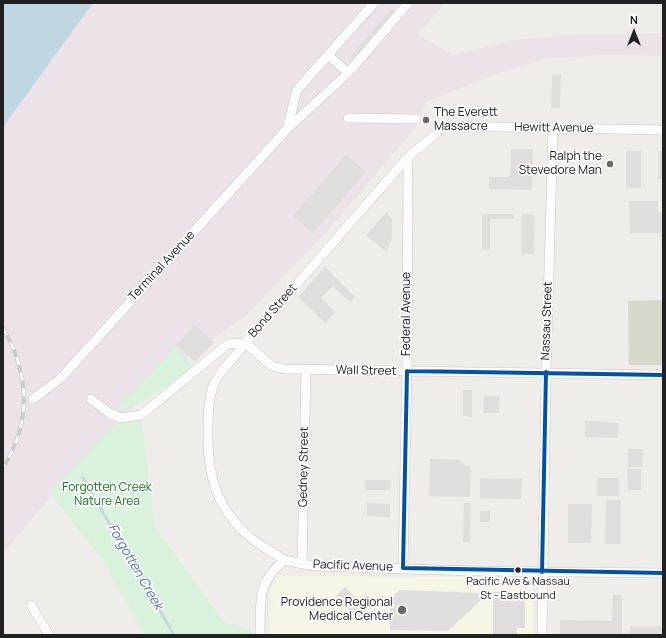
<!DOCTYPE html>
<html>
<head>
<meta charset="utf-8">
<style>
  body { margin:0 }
  #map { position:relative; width:666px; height:638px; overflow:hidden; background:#eeedea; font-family:Manrope,sans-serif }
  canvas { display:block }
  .frame { position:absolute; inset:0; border:4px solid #212121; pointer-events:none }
  .north { position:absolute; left:614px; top:12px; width:40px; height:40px; -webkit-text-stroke:3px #fff; paint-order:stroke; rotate:0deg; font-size:11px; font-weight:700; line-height:16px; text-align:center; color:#212121 }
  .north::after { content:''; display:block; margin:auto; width:14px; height:18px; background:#212121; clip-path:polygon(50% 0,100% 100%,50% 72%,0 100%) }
</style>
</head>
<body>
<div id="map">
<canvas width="666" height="638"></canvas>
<div class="frame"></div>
<div class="north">N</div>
</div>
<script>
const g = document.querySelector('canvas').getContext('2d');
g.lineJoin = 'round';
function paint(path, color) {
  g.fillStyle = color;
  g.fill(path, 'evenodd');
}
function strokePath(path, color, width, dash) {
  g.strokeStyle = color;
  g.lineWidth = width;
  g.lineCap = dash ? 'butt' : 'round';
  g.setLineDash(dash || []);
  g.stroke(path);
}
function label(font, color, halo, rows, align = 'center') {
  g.font = font + ' Manrope,sans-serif';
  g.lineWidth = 3.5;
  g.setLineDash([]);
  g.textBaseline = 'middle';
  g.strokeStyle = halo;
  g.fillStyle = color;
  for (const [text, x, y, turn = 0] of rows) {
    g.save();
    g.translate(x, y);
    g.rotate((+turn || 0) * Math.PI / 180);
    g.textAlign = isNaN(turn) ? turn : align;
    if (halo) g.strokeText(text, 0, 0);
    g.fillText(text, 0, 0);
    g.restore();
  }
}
const industrial = new Path2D(`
  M93 3H445L417 35 453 55 515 40 570 34 663 33V56L602 55 545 59 490 76 426 102 417 126 323 236 245 316 164 376 76 467 3 553V127Z`);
const education = new Path2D(`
  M281 576 533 577V635H269L271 586Z`);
const construction = new Path2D(`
  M663 300V365H629L628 301Z`);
const park = new Path2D(`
  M175 348 193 366C176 378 136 415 116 408Z
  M141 415 155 527 224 623 252 629V635H145L102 559 49 492 121 418Z`);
const parking = new Path2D(`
  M392 9 396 13 354 61 350 57Z
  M552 74H561L560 108H551Z
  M511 149H533L532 190 489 189V177H510Z
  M626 151H641V188H626Z
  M658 151H663V179H658Z
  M346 155 366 172 313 233 293 216Z
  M629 201H658V212H663V274L661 233H630Z
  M387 212 392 220V238L386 252 366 235Z
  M482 214H514V219H490V250H482Z
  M521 214 535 215 534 254H521Z
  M325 267 355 297 350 302 333 286 321 298 335 312 325 323 298 297Z
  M195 325 214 342 195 362 176 345Z
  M463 390H472V417L463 416Z
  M484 396H499V413H483Z
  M585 421 619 423 618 438 585 437Z
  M628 449H643L642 467H628Z
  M430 459 460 460 465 466H471L470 497 429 496Z
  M627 469H641V490H628Z
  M480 478 522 479 521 499 480 498Z
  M597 478H619V496H597Z
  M365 480H391V490H365Z
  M606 500H621V544H605Z
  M367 503 390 504V517L367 516Z
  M464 503H471L470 542H463Z
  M568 504H592L591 543H568Z
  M480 511H490V522H480Z
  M345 587 370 613 361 622 336 596Z
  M400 590 483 593V598L448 631 390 630V598Z
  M493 592H518V600H525V628H517V635H493Z
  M613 595H622V635H560V620L612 621Z
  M630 626H663V635H629Z`);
const water = new Path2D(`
  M3 3H93L3 127Z`);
const stream = new Path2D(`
  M83 478 174 635`);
const minor = new Path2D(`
  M328 55 348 73
  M348 118 416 119
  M287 129 297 90 374 3
  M245 343 272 366 284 369 663 375
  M33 399 61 378 287 129 348 73 408 3
  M91 399 109 413 121 418 141 415 228 344 245 343
  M284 560 313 566 474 571 663 573
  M302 564 306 370
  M403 568 407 361 408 157
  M31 605 49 635
  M260 635C261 600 256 585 284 560 273 552 261 546 251 538 217 510 207 475 208 432 208 417 208 398 214 384 221 368 236 357 245 343L408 157 445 126 663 130
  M542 635 546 375 553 128`);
const rail = new Path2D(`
  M3 328C30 375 32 421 3 468`);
const bus1 = new Path2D(`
  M407 371 663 375
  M403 568 663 573
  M403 568 407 371
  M542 572 546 372`);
const markers = [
  [426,120,4,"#696867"],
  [610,164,4,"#696867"],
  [518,570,3.5,"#212121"],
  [402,610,5,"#696867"]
];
const busNames = [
  ["Pacific Ave & Nassau",518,582],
  ["St - Eastbound",518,596]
];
const poiNames = [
  ["The Everett",434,113,"left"],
  ["Massacre",434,127,"left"],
  ["Ralph the",602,157],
  ["Stevedore Man",602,171],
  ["Providence Regional",393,603],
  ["Medical Center",393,617]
];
const streetNames = [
  ["Hewitt Avenue",554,128,1],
  ["Terminal Avenue",162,266,-47],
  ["Bond Street",273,311,-49],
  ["Federal Avenue",407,314,-90],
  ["Nassau Street",547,321,-88],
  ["Wall Street",366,371,1],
  ["Gedney Street",304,467,-89],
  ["Pacific Avenue",353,566,2]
];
const parkNames = [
  ["Forgotten Creek",107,488],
  ["Nature Area",107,502]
];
const waterNames = [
  ["Forgotten Creek",135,567,60]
];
paint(industrial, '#ebe3e7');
paint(education, '#f6f6e7');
paint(construction, '#d7d7cc');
paint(park, '#d9f2db');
paint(parking, '#dfdedd');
paint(water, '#bfd7e0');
strokePath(stream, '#bfd7e0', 2.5);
strokePath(minor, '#c6c5c4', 10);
strokePath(minor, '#fcfcfc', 9);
strokePath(rail, '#cbcbcb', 4);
strokePath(rail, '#fff', 2.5, [8]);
strokePath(bus1, '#0053a4', 4);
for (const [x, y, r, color] of markers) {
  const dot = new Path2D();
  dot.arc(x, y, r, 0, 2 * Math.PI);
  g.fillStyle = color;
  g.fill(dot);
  strokePath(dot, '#fff', 1.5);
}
label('11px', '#212121', '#fff', busNames);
label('12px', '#212121', '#fff', poiNames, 'right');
label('12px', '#212121', '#fff', streetNames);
label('12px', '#137a21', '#fff', parkNames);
label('italic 13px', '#4f74a3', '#fff', waterNames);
</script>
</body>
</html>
